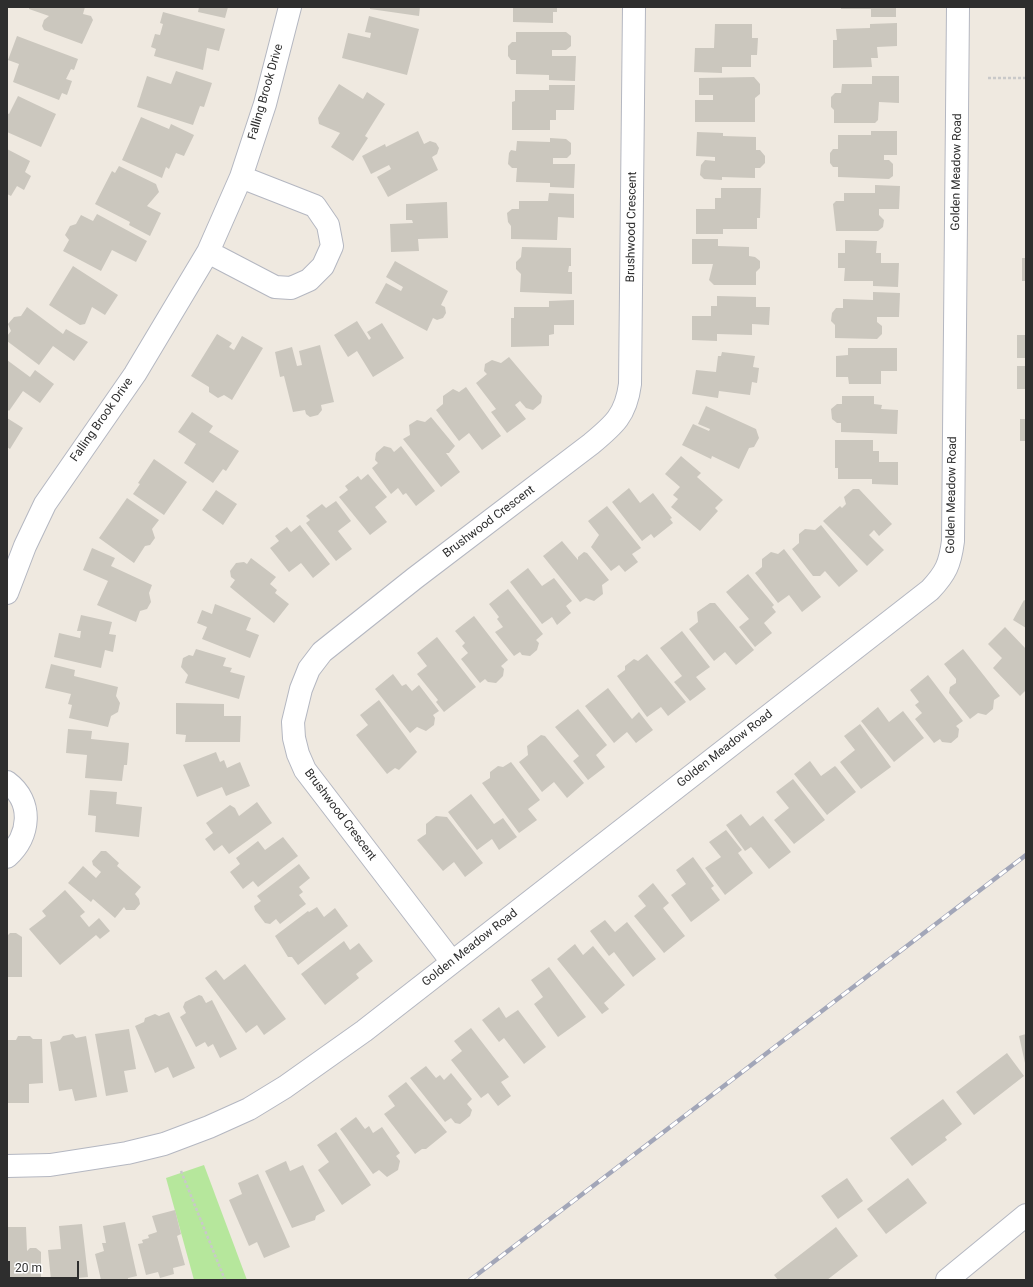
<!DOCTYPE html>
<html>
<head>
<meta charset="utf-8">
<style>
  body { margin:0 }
  #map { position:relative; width:1033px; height:1287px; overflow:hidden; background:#efe9e0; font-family:Roboto,sans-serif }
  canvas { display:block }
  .frame { position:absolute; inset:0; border:8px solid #2e2e2e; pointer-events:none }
  .scale { position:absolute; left:8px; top:1261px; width:71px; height:18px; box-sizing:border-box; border:2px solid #2e2e2e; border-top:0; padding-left:5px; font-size:12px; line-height:14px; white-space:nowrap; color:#2e2e2e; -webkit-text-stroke:3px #fff; paint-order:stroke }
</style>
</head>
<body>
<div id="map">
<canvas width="1033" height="1287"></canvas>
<div class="frame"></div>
<div class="scale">20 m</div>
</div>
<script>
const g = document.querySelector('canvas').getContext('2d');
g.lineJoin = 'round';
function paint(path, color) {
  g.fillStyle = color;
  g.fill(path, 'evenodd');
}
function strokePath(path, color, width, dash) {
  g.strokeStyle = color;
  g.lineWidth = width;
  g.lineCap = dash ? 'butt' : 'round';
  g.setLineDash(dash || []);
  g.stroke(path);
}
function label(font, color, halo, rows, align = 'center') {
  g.font = font + ' Roboto,sans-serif';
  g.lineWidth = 3;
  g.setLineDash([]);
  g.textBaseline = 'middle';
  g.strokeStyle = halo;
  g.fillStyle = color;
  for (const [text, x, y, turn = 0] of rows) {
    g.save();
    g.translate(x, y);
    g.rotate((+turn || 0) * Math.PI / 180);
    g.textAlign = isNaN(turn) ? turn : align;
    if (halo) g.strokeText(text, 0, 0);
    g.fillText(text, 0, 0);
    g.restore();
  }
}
const green = new Path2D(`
  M204 1165 247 1280H194L166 1178Z`);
const building = new Path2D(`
  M29 7H85L83 14 91 16 93 20 82 44 44 30 42 26 44 20 49 16 29 9Z
  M199 7H228L225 18 198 12Z
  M370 7H420L419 16 370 9Z
  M513 7H557V12H553V23L513 22Z
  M841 7H896V17H871V9H841Z
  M163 12 225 29 219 51 207 48 203 70 154 56 156 49 151 47 155 34 160 35 163 24 160 23Z
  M369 16 419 29 407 75 342 58 348 33 370 38 371 33 365 32Z
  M897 23V46L877 47 878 58H871L872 67 833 68V40H837L836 29 870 28V24Z
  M715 24H752V38H758L757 55H751V67H722V73L694 72 695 48H714Z
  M516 32H566L571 36V46L566 50H552V56H576L575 81 549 80V75L516 74V60H511L508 56V46L512 42H516Z
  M17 36 78 59 74 70 71 69 66 79 72 81 67 95 62 93 59 100 13 82 19 64 8 60Z
  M176 71 212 83 204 107 200 106 193 125 137 107 147 76 171 84Z
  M872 76H899V103L879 102 878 120 875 123H834V110L831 107V97L835 93H841L842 84H872Z
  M754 77 760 84V94L755 98V122H695V100H713V95H699V78Z
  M339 84 363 99 367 92 385 104 365 136 368 138 353 161 331 147 340 133 319 124 318 118Z
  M549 85H575L574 110H556V120H550V130H512V102L515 101V90H549Z
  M18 96 56 114 41 147 7 132V113L9 114Z
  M141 117 169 129 171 124 194 135 184 156 176 153 169 169 166 167 162 178 122 160Z
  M418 131 424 144 430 141 436 143 439 148 437 154 432 157 438 170 388 197 377 177 391 169 389 165 371 174 362 156 385 144 386 147Z
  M871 131H897V155H884V160H889L893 164V176L889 179 838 177V167H833L830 163V153L833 149H838V135H871Z
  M697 132 723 133V136L756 137V150H760L765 156V163L760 168H755V178L722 177V180L704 179 700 175 701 165 705 160 715 161V157L696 156Z
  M550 138 566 139 571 143V154L567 158H553V164H575L574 188 550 187V183L516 182 517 168H512L508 164 509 153 511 150 516 151 517 141 550 142Z
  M7 149 30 161 25 172 31 176 24 190 17 186 11 196 7 194Z
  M119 166 156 184 159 192 147 206 161 213 150 236 129 225 130 222 95 204 112 171 115 173Z
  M875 185 900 186 899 209H879V215L884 220 883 227 878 231H836L833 204 836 201H844V193H875Z
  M721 188H761L760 218H757V229H723V234H696V209H715V198H721Z
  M549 193 574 194V218L558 217 557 240 511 239V226L508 222 507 213 512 209H519V201H548Z
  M447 202 448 238 418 239 419 251 391 252 390 224 413 223 412 220H406V204Z
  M97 214 147 241 136 262 112 250 101 271 63 251 69 240 65 235 70 226 76 224 81 215 93 221Z
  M692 239H718V246L749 247V256L755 257 760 261V268L756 272V285H714L709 280 713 264H692Z
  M845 240 877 241 876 253H881V263H899L898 287 873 286V281H844L845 268H838V253H845Z
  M522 247 571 248V266H569L568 272H572V294L520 292 521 274 516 269V262L521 257Z
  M1022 258H1026V281H1022Z
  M395 261 448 291 441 305 445 307 446 313 443 318 437 320 433 318 427 331 375 303 386 283 401 291 403 287 386 277Z
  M73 266 118 295 105 315 92 307 85 324 80 325 49 305Z
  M873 292 900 293 899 317H877V322L882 326V334L877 339 835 338V325L831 321 832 313 836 308H843V299L873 300Z
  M717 296 756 297V307H770L769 325 752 324V335L717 334V341L692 340V316H711V306H717Z
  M574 300V325H554V334L549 335V346L511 347V318H514V307H549V301Z
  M27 307 63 334 66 329 88 342 74 361 53 346 39 365 7 341V336L11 331 8 324 14 317 21 316Z
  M357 321 369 340 371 338 367 332 382 323 404 358 373 377 357 351 348 357 334 335Z
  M217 334 232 343 229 347 234 350 242 336 263 348 232 400 224 395 218 398 209 392V387L191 376Z
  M1017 335H1026V358H1017Z
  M320 345 334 402 321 405 322 410 318 415 310 417 306 414 305 410 293 412 284 376 280 377 275 352 292 347 297 366 302 365 299 351Z
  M848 348H897V371H881V384H849L848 377H836V356L848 355Z
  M722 352 755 356 753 367 759 368 757 383 752 382 750 395 719 391 718 398 692 394 696 370 716 372 718 356H721Z
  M509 357 542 396 541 403 533 410 526 408 520 401 515 405 526 419 507 433 491 412 496 409 476 383 487 374 484 371 485 364 492 360 501 363Z
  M7 360 30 377 35 370 54 384 40 403 23 391 9 411 7 409Z
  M1017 366H1026V389H1017Z
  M466 387 501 436 482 450 469 433 459 441 436 410 443 404V396L453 389 459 392Z
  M842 396H874V404L882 405 881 409 898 410 897 434 841 432V423H837L832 419 831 409 837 404H842Z
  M706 406 756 429 759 438 754 447 749 448 739 469 712 456 711 459 682 445 693 424 709 431 710 429 698 424Z
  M192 412 213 426 209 432 239 451 226 471 223 469 213 483 184 463 196 444 178 432Z
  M431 417 455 446 449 453H446L460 472 441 487 403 439 410 435 409 425 417 420 425 422Z
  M7 418 23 428 10 449 7 447Z
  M1020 419H1026V441H1020Z
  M835 440H873V451H879V462H898V485L872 484V479H838V468H835Z
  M384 446 391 448 394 452 401 446 435 491 416 506 406 493 403 495 398 488 391 494 372 468 378 463 375 460 376 453Z
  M681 456 701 473 697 477 723 500 715 508 718 511 700 531 671 507 678 499 673 495 680 487 665 474Z
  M154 459 187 482 164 515 133 494 140 484 138 483Z
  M368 474 387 497 375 507 387 522 370 535 339 497 348 490 345 486 358 476 361 480Z
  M629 488 640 503 653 493 672 518 670 519 673 523 654 538 651 534 642 541 612 502Z
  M853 489H859L892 524 879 536 874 530 869 535 884 550 867 566 823 521 840 506 842 508 846 504 844 497Z
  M216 490 237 504 223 525 202 510Z
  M127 498 159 520 152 529 155 538 150 545 145 546 134 563 99 538Z
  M336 501 351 521 338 531 352 549 336 561 306 523 310 520 306 516 322 504 326 508Z
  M607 506 641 548 632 554 638 562 625 572 619 565 611 571 591 547 599 535 588 521Z
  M300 525 330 564 313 578 301 563 289 572 270 548 279 541 275 536 287 527 291 532Z
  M821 525 858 571 839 587 825 571 820 576H813L792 549 799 543V534L805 529 815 530Z
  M562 541 578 560V557L584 552 587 553 609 580 602 585 603 594 594 601 586 598 580 602 543 556Z
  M92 548 115 558 111 566 152 585 149 593 151 602 147 609 140 611 136 622 97 605 108 581 83 570Z
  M784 549 821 597 802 612 789 595 778 603 755 573 762 567V559L771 552 778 554Z
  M251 558 276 577 270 584 277 590 275 593 289 604 274 623 230 587 235 580 231 577 230 571 236 563 244 562 247 564Z
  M528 568 542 586 554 578 572 601 566 606 571 613 557 625 552 617 542 624 510 582Z
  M748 574 774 605 772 607 776 612 764 623 772 633 755 647 739 627 749 619 726 592Z
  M508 589 543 634 536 640 539 643 537 650 530 656 522 655 520 652 514 656 495 632 503 627 497 619 499 617 489 604Z
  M1024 600 1026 601V628L1013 620Z
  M710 603H715L754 650 736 665 725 652 714 661 689 629 698 622 697 612Z
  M215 604 251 618 246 630 259 635 250 658 202 639 207 627 197 623 202 610 212 614Z
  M81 615 112 622 109 634 116 635 113 652 105 650 101 668 54 657 59 633 80 638 81 631H77Z
  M474 616 508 660 501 666 504 669 503 676 496 683 488 682 485 679 480 683 461 659 468 653 462 646 465 643 455 631Z
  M1005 627 1026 649V690L1020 696 993 668 1002 658 988 644Z
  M682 631 710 667 696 677 706 689 690 701 674 682 682 676 660 648Z
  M437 637 476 687 444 712 436 702 438 700 417 674 427 666 417 653Z
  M196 649 226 658 223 666 232 668 230 672 245 676 239 699 185 683 188 675 181 667 183 658 189 655 193 656Z
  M963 649 1000 696 994 700 993 709 986 715 978 713 970 719 949 693 950 687 956 683V679L944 664Z
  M647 654 686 702 668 716 661 707 647 717 617 676 625 670V666L634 659 638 661Z
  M51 664 75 670 74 676 118 687 116 696 120 703 118 712 111 716 108 727 69 718 72 705 68 704 71 694 45 688Z
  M393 674 402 686 406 684 412 691 419 685 439 711 433 715 435 718 434 725 426 731 417 727 410 733 375 689Z
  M928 675 963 721 956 726 959 729 958 737 951 743 942 742 940 739 934 743 915 719 922 713 915 705 919 702 910 690Z
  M608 688 632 719 639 712 653 730 636 743 627 732 614 743 585 706Z
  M379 700 417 752 399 770 395 768 387 774 356 735 368 725 360 715Z
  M176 703 224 704V716H241L240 742H185L186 735 176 734Z
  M878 707 889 722 903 711 924 738 894 762 861 721Z
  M578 709 607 745 596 755 605 767 588 780 573 761 579 756 555 727Z
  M860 724 891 767 861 789 840 762 855 750 844 736Z
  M68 729 92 731 91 739 129 743 127 765H124L122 781 85 778 87 755 66 753Z
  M541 735 545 736 584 783 567 798 554 782 542 792 519 762 528 755 527 746Z
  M216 752 220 762 224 760 227 768 240 762 250 786 226 796 222 787 197 797 183 765Z
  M810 761 821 776 835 766 837 768 856 792 827 815 794 774Z
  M511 762 540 800 528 809 537 820 519 833 482 783 490 778V772L498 766 503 767Z
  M793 779 825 820 794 844 774 820 789 808 776 792Z
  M90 790 117 792 116 804 142 807 139 837 95 832 96 816 88 815Z
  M471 794 494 824 503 818 517 837 499 850 492 839 477 850 448 812Z
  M257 802 272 823 229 854 222 845 214 851 205 839 213 833 206 823 230 805 235 808 239 816Z
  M741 814 750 826 763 816 791 852 769 869 751 847 745 851 726 825Z
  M436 816 447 817 483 863 465 877 454 862 443 871 417 840 426 834V824Z
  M726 830 742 850 738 853 753 873 725 895 705 868 721 857 709 842Z
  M283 837 298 856 258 887 253 881 243 889 230 872 240 864 236 858 258 841 265 850Z
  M101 851H106L119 863 117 866 141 887 135 894 139 899 140 904 135 910H126L124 907 115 918 93 899 91 902 68 883 83 866 96 878 101 872 93 865 92 861Z
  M693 857 714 886 711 888 720 900 691 922 671 895 686 884 676 870Z
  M299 864 310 878 299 887 303 892 299 895 306 904 280 924 276 919 270 924 265 923 255 910 254 906 261 901 257 896Z
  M653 883 669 903 663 908 685 936 664 953 634 916 646 906 638 896Z
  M65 890 85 912 80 916 89 927 99 918 110 931 100 939 96 935 60 965 29 929 46 916 42 911Z
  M317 907 324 917 335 908 348 926 298 965 292 957H288L275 936 308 911 309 912Z
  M605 920 615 932 627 922 656 959 633 977 614 952 609 956 590 931Z
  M10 933H16L22 937V977H7V936Z
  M344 941 350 950 359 943 373 961 356 974 359 978 325 1005 301 974Z
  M575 944 583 955 593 946 625 985 604 1003 609 1009 602 1014 557 959Z
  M245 964 286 1019 264 1035 257 1025 246 1033 205 978 216 970 224 980Z
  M549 967 586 1017 558 1037 534 1004 543 997 531 980Z
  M199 995 202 996 206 1003 212 1000 237 1049 220 1058 213 1044 208 1047 205 1042 196 1047 180 1017 186 1013 183 1007 185 1002Z
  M499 1007 506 1018 518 1010 546 1047 524 1064 504 1038 499 1042 482 1020Z
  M169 1012 195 1068 173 1078 168 1067 155 1073 135 1026 144 1022 145 1018 155 1014 159 1016Z
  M471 1028 509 1077 501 1082 511 1096 498 1106 488 1093 481 1098 451 1060 462 1051 454 1041Z
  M129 1029 136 1069 124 1071 128 1092 106 1096 95 1034Z
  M73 1034 76 1038 86 1036 97 1097 75 1101 72 1089 59 1091 50 1042 60 1040 63 1036Z
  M1026 1034V1063H1025L1019 1036Z
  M18 1036H30L33 1039H42L43 1083 29 1084V1103H7V1040H16Z
  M1007 1053 1024 1076 974 1115 956 1092Z
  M426 1066 436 1078 440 1075 444 1080 451 1073 472 1099 467 1104 472 1110 470 1116 460 1124 455 1123 451 1118 445 1122 410 1078Z
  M406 1082 447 1132 426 1149H422L415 1154 384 1114 395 1106 388 1096Z
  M943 1099 962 1124 945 1137 947 1140 912 1166 890 1138Z
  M356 1117 365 1129 369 1126 373 1133 382 1127 400 1153 396 1156 400 1161 398 1170 387 1177 379 1170 373 1174 340 1129Z
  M336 1132 371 1185 342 1205 318 1170 329 1162 317 1145Z
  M286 1161 290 1171 303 1165 325 1211 316 1216 315 1220 292 1228 265 1171Z
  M258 1174 290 1247 264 1258 257 1242 249 1246 229 1200 242 1194 238 1183Z
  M847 1178 863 1201 838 1219 821 1196Z
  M908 1178 927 1203 886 1234 867 1209Z
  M175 1210 181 1234 177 1236 185 1265 173 1268 174 1274 160 1278 158 1272 146 1275 138 1244 143 1243 142 1240 149 1238 148 1235 157 1232 152 1216Z
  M125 1222 137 1276 128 1278V1280H101L95 1254 104 1251 102 1243H106L103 1226Z
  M82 1224 88 1277 77 1278V1280H51L48 1250 61 1249 59 1226Z
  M7 1227H26L27 1251 30 1248H36L41 1252V1280H7Z
  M836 1227 858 1256 827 1280H778L774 1275Z`);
const path = new Path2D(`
  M988 78H1026
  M181 1171 225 1280`);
const minor = new Path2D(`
  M208 252 275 287 291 288 309 280 323 266 332 246 328 225 315 206 241 177
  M7 593 25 546 45 504 135 374 208 252 241 177 265 104 290 7
  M7 782C34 802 30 836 7 857
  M452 962 305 770 298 754 294 738 293 722 301 689 309 669 322 652 415 578 591 444C614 425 626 415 630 384L634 7
  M7 1166 50 1165 127 1153 164 1144 209 1127 249 1109 285 1087 364 1031 930 590C946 573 950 564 953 541L958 7
  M947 1280 1026 1215`);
const rail = new Path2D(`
  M470 1280 1026 855`);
const streetNames = [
  ["Falling Brook Drive",266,92,-74],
  ["Golden Meadow Road",957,172,-89],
  ["Brushwood Crescent",632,227,-89],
  ["Falling Brook Drive",102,420,-55],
  ["Golden Meadow Road",952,495,-89],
  ["Brushwood Crescent",489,522,-37],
  ["Golden Meadow Road",725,749,-38],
  ["Brushwood Crescent",340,815,53],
  ["Golden Meadow Road",470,948,-38]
];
paint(green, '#b6e79c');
paint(building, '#cbc7be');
strokePath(minor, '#b4b7c1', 24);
strokePath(path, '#c9c9c9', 2.5, [3, 2]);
strokePath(minor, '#fff', 22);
strokePath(rail, '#a2a6b8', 4.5);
strokePath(rail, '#fff', 3, [9]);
label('12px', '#2e2e2e', '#fff', streetNames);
</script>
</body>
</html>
